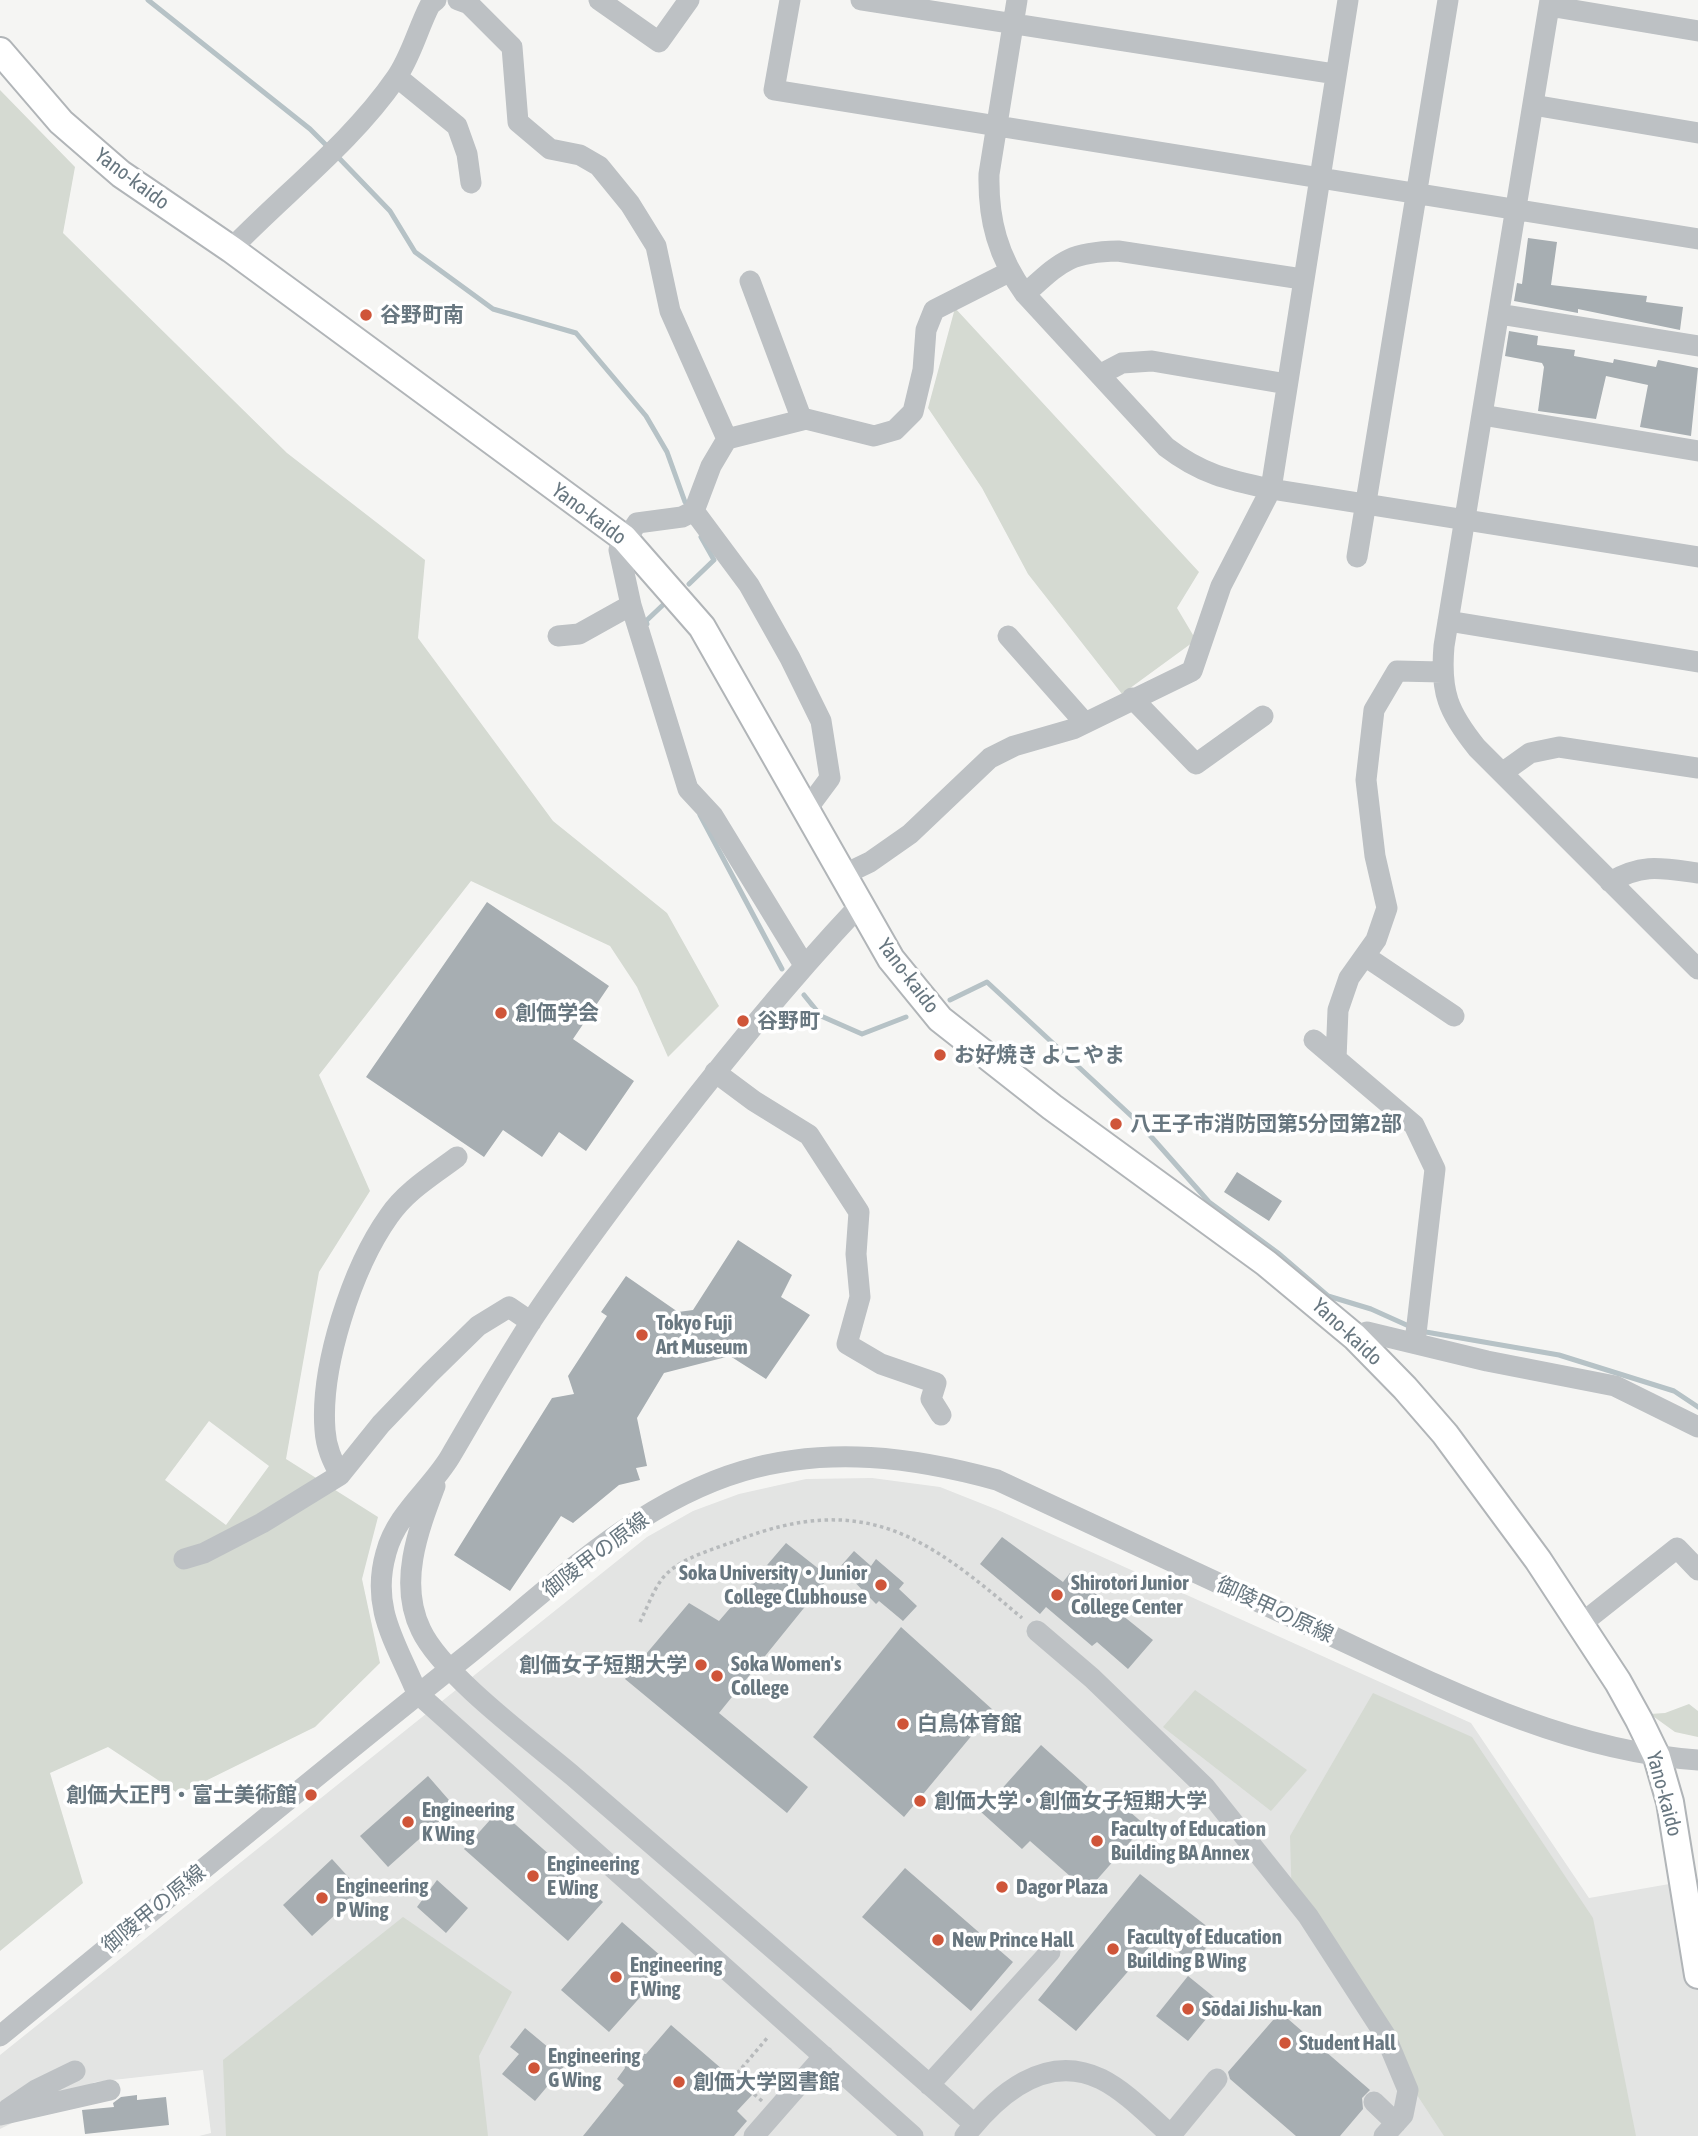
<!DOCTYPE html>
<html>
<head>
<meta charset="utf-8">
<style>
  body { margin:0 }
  canvas { display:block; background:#f5f5f3 }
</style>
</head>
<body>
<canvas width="1698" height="2136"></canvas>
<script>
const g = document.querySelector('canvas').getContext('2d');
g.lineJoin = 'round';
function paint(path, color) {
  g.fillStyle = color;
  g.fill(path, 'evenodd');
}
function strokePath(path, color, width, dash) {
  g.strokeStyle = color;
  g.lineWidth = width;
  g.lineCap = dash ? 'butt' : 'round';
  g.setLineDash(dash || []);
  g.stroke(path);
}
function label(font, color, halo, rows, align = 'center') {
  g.font = font + ' "Asap Condensed","Noto Sans JP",sans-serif';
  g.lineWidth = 7;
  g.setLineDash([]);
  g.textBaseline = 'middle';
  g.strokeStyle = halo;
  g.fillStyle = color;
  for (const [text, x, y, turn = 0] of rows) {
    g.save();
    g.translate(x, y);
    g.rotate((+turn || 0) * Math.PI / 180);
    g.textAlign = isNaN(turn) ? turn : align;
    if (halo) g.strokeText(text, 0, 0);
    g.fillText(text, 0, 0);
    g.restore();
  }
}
const built = new Path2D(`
  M872 1478 940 1487 998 1510 1471 1723 1589 1898 1698 1879V2136H199L211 2133 203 2070 95 2082 0 2129V2055L647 1537 693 1511 739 1494 806 1479Z`);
const green = new Path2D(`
  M0 90 75 167 63 233 287 453 425 560 418 638 553 821 667 913 719 1006 668 1057 637 987 610 946 471 881 319 1075 370 1191 319 1272 286 1459 378 1517 362 1579 380 1663 315 1727 179 1794 108 1747 50 1773 83 1883 0 1951ZM209 1421 269 1466 226 1525 165 1480Z
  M955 308 1199 572 1177 608 1196 640 1122 694 1028 574 982 488 928 408Z
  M1195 1690 1307 1770 1271 1811 1163 1727Z
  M1373 1693 1472 1737 1593 1918 1636 2136H1444L1292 1905 1290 1836Z
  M1689 1704 1698 1711V1737L1675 1732 1650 1714 1665 1713Z
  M403 1917 512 1992 479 2056 488 2136H226L223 2060Z`);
const stream = new Path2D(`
  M148 0 310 129 330 149
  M337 156 390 211 415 252 493 309 576 333 646 416 667 452 685 502
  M689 584 714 560 701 537
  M647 624 646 621 665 603
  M700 815 782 969
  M804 995 821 1016 862 1034 906 1017
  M950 1000 987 982 1140 1124 1209 1202 1278 1253 1328 1296 1371 1309 1411 1327
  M1420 1331 1559 1355 1674 1391 1698 1407`);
const building = new Path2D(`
  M1528 238 1557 242 1551 285 1647 296 1646 302 1683 307 1680 330 1578 309V313L1514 301 1517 283 1522 284Z
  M1509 331 1538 336 1537 345 1575 350 1574 356 1613 363 1614 359 1656 367 1658 360 1698 368 1691 436 1640 427 1648 385 1606 376 1596 419 1538 411 1544 367 1542 363 1505 356Z
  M487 902 609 986 573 1039 634 1081 586 1151 559 1132 542 1157 503 1130 484 1157 366 1077Z
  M1237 1172 1282 1201 1269 1221 1224 1192Z
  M738 1240 792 1275 781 1297 810 1315 766 1379 730 1356 664 1373 637 1418 647 1466 636 1468 640 1480 619 1485 573 1523 561 1516 510 1591 454 1555 552 1398 574 1394 568 1376 607 1316 601 1312 626 1276 678 1312 693 1310Z
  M1002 1537 1063 1582 1070 1573 1153 1640 1128 1669 1097 1642 1092 1646 1046 1607 1040 1614 980 1564Z
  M786 1543 829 1577 719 1713 808 1787 787 1813 625 1679 689 1603 719 1621Z
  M854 1551 871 1566 876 1559 904 1583 899 1589 917 1606 903 1621 879 1601 876 1604 840 1567Z
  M901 1627 993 1710 904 1817 813 1737Z
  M1041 1745 1100 1798 1106 1791 1145 1825 1087 1891 1030 1841 1022 1849 981 1812Z
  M428 1776 455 1807 388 1867 360 1836Z
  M499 1810 603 1902 568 1941 464 1849Z
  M332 1859 361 1891 312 1936 283 1905Z
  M905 1868 1013 1962 971 2011 862 1917Z
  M1140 1874 1218 1935 1192 1963 1159 1936 1076 2031 1038 2000Z
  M437 1880 468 1908 446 1933 417 1907Z
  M622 1922 670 1964 609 2032 561 1990Z
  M1188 1976 1220 2002 1188 2041 1156 2016Z
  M1280 2012 1370 2090 1362 2098 1363 2109 1340 2136H1296L1230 2079 1228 2072Z
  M671 2025 752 2095 737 2111 747 2121 734 2136H583L624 2085 617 2079 625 2068 624 2064 634 2053 646 2054Z
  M525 2028 567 2063 535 2101 502 2074 519 2054 510 2047Z
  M137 2095V2100L166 2097 169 2125 85 2134 82 2110 114 2107 113 2103 121 2097Z`);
const path = new Path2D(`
  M640 1622C647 1608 653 1591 662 1579 678 1558 715 1549 738 1540 865 1491 927 1537 1022 1618
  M762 2101 734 2077 768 2037`);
const minor = new Path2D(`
  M458 0 469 4 512 47 518 122 550 149 580 155 599 166 630 204 656 246 670 311 727 439 711 466 694 511 749 585 790 658 821 721 830 778 807 809
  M599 0 659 42 689 0
  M790 0 774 90 1698 239
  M861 0 1335 74
  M1017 0 989 174C988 220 998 257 1025 294L1166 447C1201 474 1228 480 1271 489L1698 557
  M1550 0 1444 646C1440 692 1448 712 1477 748L1698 969
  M1549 6 1698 31
  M397 77 457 126 467 154 471 183
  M1533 105 1698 133
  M231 249C285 193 352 142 396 78 411 57 418 28 430 5L436 0
  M750 281 802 420
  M1025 294C1061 262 1068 252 1118 251L1302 279
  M1499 314 1698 346
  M1101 374 1122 363 1152 361 1287 384
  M1482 415 1698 451
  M727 439 806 419 874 436 895 430 913 412 923 370 926 330 934 310 1009 272
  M694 511 682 517 637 523 619 550 631 605 688 789 713 816 804 965
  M1357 557 1448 0
  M1448 621 1698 662
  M558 636 579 634 631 605
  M1008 636 1085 723
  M1132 698 1196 764 1263 716
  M1502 773 1530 753 1559 747 1698 768
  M843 875 870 862 910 834 990 758 1014 746 1073 729 1192 671 1221 586 1271 489 1348 0
  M1610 882C1643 863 1661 868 1698 873
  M860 905C780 990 707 1081 637 1174 601 1222 565 1270 532 1320 503 1365 477 1411 450 1457 430 1490 396 1514 386 1553 370 1609 397 1644 417 1693L913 2136
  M1365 956 1454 1016
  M1314 1040 1414 1125 1435 1169 1415 1342
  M1336 1059 1338 1010 1349 978 1376 940 1387 908 1375 856 1366 780 1374 710 1397 671 1442 672
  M715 1072 754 1101 809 1135 859 1212 856 1254 860 1297 847 1344 881 1364 936 1383 931 1399 941 1415
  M1355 1337 1367 1332 1487 1361 1615 1386 1698 1427
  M340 1475C332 1460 326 1447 325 1430 320 1367 352 1268 389 1216 406 1191 433 1175 457 1157
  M435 1486C418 1531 398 1583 421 1630 442 1675 533 1742 573 1776 707 1892 842 2007 974 2124
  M184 1559 204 1553 262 1523 340 1475 381 1424 430 1373 478 1326 509 1307 531 1322
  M1581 1624 1677 1548 1698 1570
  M1037 1631 1092 1678 1205 1787 1308 1916 1385 2035 1408 2090 1403 2115 1384 2136
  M0 2036C155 1909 309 1781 465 1657 551 1588 635 1503 743 1471 828 1446 913 1457 997 1480 1104 1530 1212 1580 1319 1630 1439 1686 1564 1751 1698 1760
  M929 2085 1050 1952
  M1374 2102 1396 2123
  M8 2109 36 2090 75 2071
  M0 2115 110 2090
  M1171 2135 1217 2079
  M754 2136 824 2056
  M965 2136C997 2095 1045 2052 1101 2079 1127 2092 1150 2117 1172 2136`);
const major = new Path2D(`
  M0 51 61 122 121 174 231 249 624 538 702 627 891 959 940 1019 1052 1107 1266 1263 1355 1337 1405 1388 1445 1434 1538 1560 1618 1682 1639 1720 1657 1757 1670 1802 1698 1975`);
const markers = [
  [366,315,7,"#cf5539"],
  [501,1013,7,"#cf5539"],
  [743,1021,7,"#cf5539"],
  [940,1055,7,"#cf5539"],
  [1116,1124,7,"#cf5539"],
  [642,1335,7,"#cf5539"],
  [881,1585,7,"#cf5539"],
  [1057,1595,7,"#cf5539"],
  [701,1665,7,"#cf5539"],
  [717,1676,7,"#cf5539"],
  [903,1724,7,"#cf5539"],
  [311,1795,7,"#cf5539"],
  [920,1801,7,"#cf5539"],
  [408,1822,7,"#cf5539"],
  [1097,1841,7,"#cf5539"],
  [533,1876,7,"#cf5539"],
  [1002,1887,7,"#cf5539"],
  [322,1898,7,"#cf5539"],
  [938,1940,7,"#cf5539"],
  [1113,1949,7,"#cf5539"],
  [616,1977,7,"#cf5539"],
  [1188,2009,7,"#cf5539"],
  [1285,2043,7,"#cf5539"],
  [534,2068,7,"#cf5539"],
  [679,2082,7,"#cf5539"]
];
const streetNames = [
  ["Yano-kaido",132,179,37],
  ["Yano-kaido",589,514,37],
  ["Yano-kaido",908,976,53],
  ["Yano-kaido",1347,1332,43],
  ["御陵甲の原線",596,1555,-37],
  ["御陵甲の原線",1275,1610,25],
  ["Yano-kaido",1664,1794,75],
  ["御陵甲の原線",154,1909,-39]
];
const poiNames = [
  ["谷野町南",380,315],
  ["創価学会",515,1013],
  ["谷野町",757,1021],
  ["お好焼き よこやま",954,1055],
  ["八王子市消防団第5分団第2部",1130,1124],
  ["Tokyo Fuji",656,1323],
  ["Art Museum",656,1347],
  ["Soka University・Junior",867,1573,"right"],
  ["College Clubhouse",867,1597,"right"],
  ["Shirotori Junior",1071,1583],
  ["College Center",1071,1607],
  ["Soka Women's",731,1664],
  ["College",731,1688],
  ["創価女子短期大学",687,1665,"right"],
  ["白鳥体育館",917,1724],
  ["創価大正門・富士美術館",297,1795,"right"],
  ["創価大学・創価女子短期大学",934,1801],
  ["Engineering",422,1810],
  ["K Wing",422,1834],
  ["Faculty of Education",1111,1829],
  ["Building BA Annex",1111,1853],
  ["Engineering",547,1864],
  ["E Wing",547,1888],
  ["Engineering",336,1886],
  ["P Wing",336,1910],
  ["Dagor Plaza",1016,1887],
  ["Faculty of Education",1127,1937],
  ["Building B Wing",1127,1961],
  ["New Prince Hall",952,1940],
  ["Engineering",630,1965],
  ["F Wing",630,1989],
  ["Sōdai Jishu-kan",1202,2009],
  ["Student Hall",1299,2043],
  ["Engineering",548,2056],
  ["G Wing",548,2080],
  ["創価大学図書館",693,2082]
];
paint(built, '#e3e4e3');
paint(green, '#d5dad2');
strokePath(stream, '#b6c2c6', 5);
paint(building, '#a7aeb2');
strokePath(major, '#b1b5b8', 30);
strokePath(path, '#b7babc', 3.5, [3.5, 3.5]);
strokePath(minor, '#bdc1c4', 21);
strokePath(major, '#fff', 26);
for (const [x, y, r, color] of markers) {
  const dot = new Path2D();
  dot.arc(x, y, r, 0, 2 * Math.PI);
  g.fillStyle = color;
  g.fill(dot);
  strokePath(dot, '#fff', 2.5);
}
label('21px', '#687780', '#fff', streetNames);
label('bold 21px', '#687780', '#fff', poiNames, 'left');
</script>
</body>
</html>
